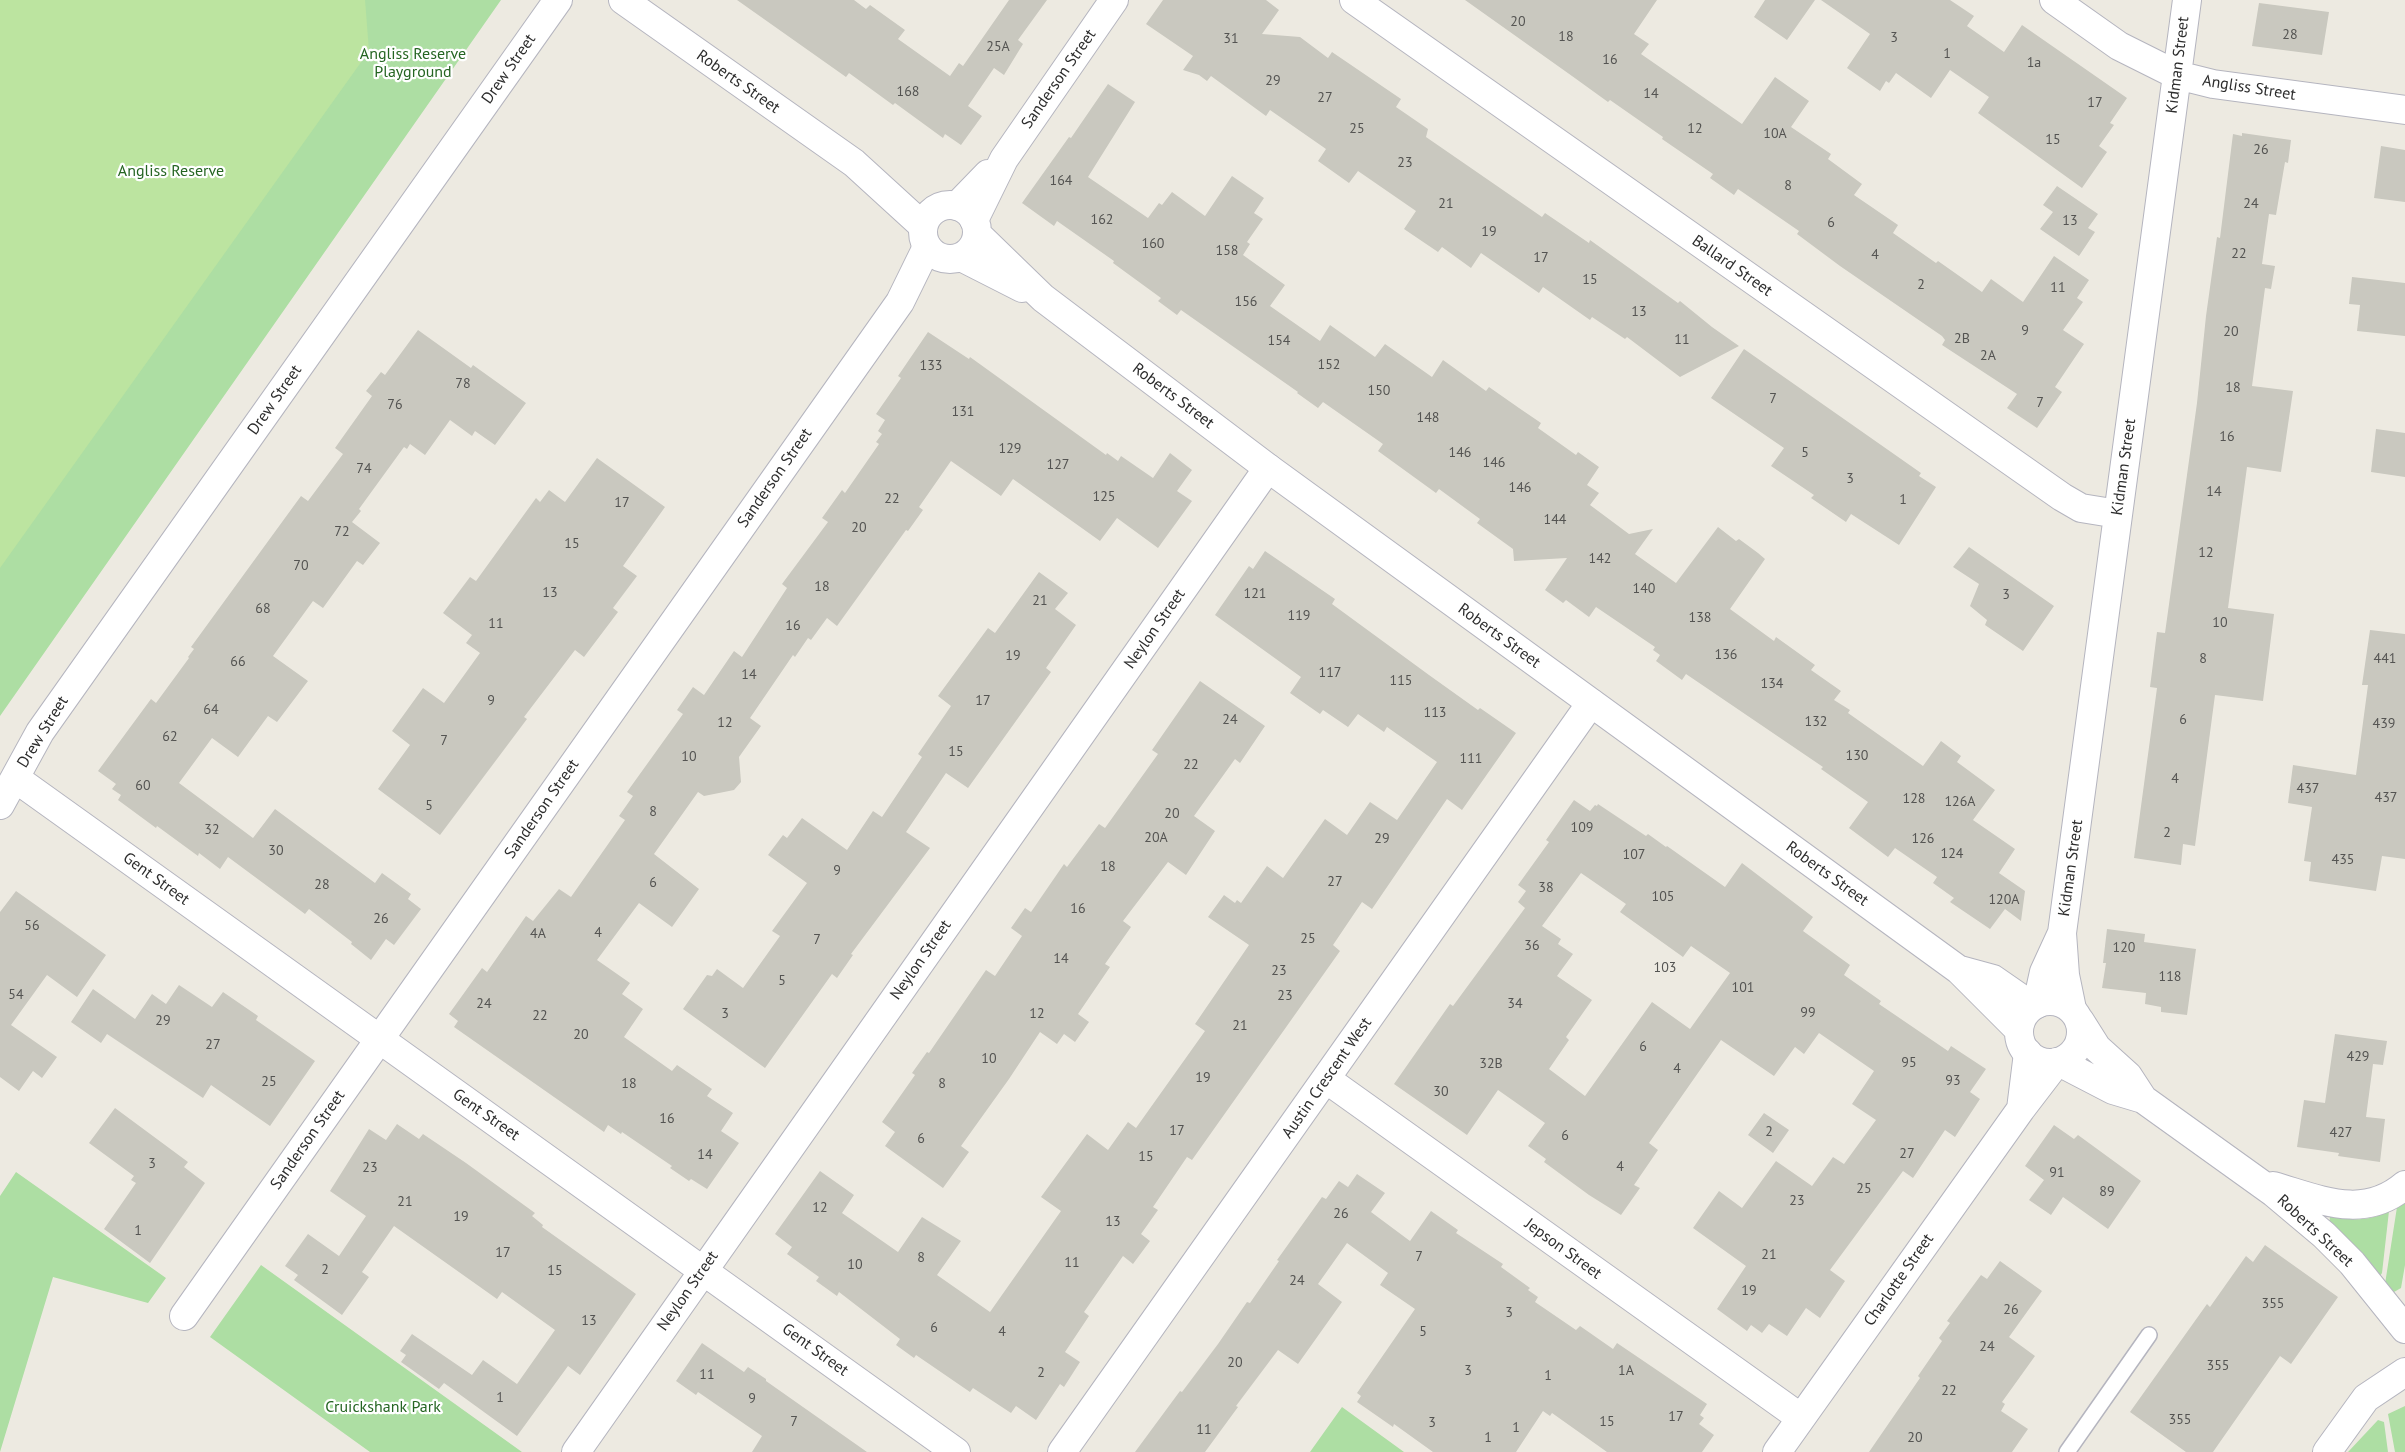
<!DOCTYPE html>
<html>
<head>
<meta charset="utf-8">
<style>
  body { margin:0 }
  canvas { display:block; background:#edeae1 }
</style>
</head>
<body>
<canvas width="2405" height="1452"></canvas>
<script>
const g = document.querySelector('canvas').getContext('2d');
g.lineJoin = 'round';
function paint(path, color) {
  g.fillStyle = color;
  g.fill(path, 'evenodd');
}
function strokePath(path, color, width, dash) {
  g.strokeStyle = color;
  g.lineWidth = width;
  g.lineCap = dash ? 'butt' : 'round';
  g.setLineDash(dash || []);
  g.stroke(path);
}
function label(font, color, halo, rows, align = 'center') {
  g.font = font + ' "PT Sans",sans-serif';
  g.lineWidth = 4.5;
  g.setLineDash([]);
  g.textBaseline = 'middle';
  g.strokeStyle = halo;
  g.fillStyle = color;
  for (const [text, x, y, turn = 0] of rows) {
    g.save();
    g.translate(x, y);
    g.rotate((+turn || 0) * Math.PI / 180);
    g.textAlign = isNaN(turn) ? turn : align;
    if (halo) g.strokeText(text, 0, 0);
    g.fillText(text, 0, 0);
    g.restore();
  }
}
const green = new Path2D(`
  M0 0H501L0 716Z
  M16 1172 166 1278 148 1303 53 1277 0 1452V1196Z
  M2405 1201V1265L2401 1288 2394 1292 2385 1284 2397 1207Z
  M2389 1211 2382 1273 2380 1276 2329 1228 2330 1216C2350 1221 2371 1221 2389 1211Z
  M261 1265 522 1452H370L210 1337Z
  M2405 1406V1452H2395L2388 1414Z
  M1342 1407 1404 1452H1310Z
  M2378 1420 2384 1422 2388 1452H2348Z`);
const pitch = new Path2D(`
  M0 0H365L369 51 0 568Z`);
const building = new Path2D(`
  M737 0H854L866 9 870 5 905 30 898 39 950 76 959 63 963 66 1009 0H1047L1018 40 1023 44 1004 75 994 68 968 106 982 116 961 145 945 134 943 138 895 103 893 105 849 73 846 77Z
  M1163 0H1266L1279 10 1262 34 1300 37 1328 58 1332 52 1401 99 1396 107 1428 129 1426 137 1542 217 1545 213 1589 243 1590 240 1678 303 1680 301 1712 327 1739 346 1680 377 1627 337 1625 339 1592 317 1590 320 1543 287 1539 293 1481 253 1471 268 1442 247 1438 252 1404 229 1416 211 1358 171 1349 183 1318 161 1326 149 1270 110 1266 116 1211 76 1207 81 1199 75 1183 70 1193 56 1146 24Z
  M1465 0H1657L1634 34 1649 44 1641 54 1742 124 1775 77 1809 101 1791 127 1831 154 1828 159 1862 184 1854 195 1898 225 1893 233 1936 263 1938 261 1982 292 1991 279 2023 302 2054 256 2089 280 2077 298 2083 302 2063 330 2084 344 2055 387 2062 392 2037 428 2007 408 2017 394 1942 345 1945 340 1942 336 1840 266 1797 234 1799 231 1738 189 1734 195 1710 178 1713 174 1662 139 1663 137 1610 100 1608 102 1572 76Z
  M1765 0H1815L1787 40 1754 17Z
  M1821 0H1950L1974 16 1967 26 2004 52 2022 25 2127 98 2110 123 2114 125 2099 146 2107 152 2082 188 1978 113 1989 97 1950 70 1931 98 1896 73 1889 83 1886 81 1880 91 1847 68 1870 34Z
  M2259 3 2329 12 2322 55 2252 46Z
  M1108 84 1135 102 1088 177 1148 218 1159 203 1162 205 1172 192 1205 216 1232 176 1264 198 1254 213 1263 219 1247 242 1250 244 1243 255 1285 285 1270 306 1320 341 1330 325 1375 357 1385 344 1432 377 1443 360 1486 391 1489 387 1519 408 1541 423 1538 428 1576 455 1578 452 1599 467 1587 485 1599 493 1590 505 1629 534 1653 529 1635 554 1676 583 1718 527 1736 541 1739 539 1758 553 1765 559 1730 609 1774 641 1776 637 1815 665 1811 670 1841 691 1834 700 1850 710 1848 713 1923 766 1941 741 1961 756 1957 762 1995 790 1973 820 2015 849 1999 873 2025 891 2021 921 2005 909 1990 929 1950 902 1954 898 1933 883 1937 877 1895 848 1888 857 1849 828 1868 802 1821 769 1823 767 1686 674 1682 680 1656 661 1660 655 1653 650 1655 647 1596 607 1589 617 1566 600 1563 603 1545 590 1567 558 1514 561 1513 549 1477 523 1480 519 1439 489 1436 493 1378 451 1383 444 1323 402 1318 408 1297 393 1298 392 1181 310 1177 315 1158 301 1161 298 1113 263 1114 261 1057 221 1054 226 1022 203 1069 137 1071 138Z
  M2242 133 2291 140 2288 163 2285 162 2276 215 2269 214 2262 264 2275 266 2271 289 2265 288 2252 386 2293 391 2281 472 2247 467 2228 608 2274 614 2263 701 2215 695 2195 846 2183 844 2181 865 2134 858 2157 688 2150 687 2157 632 2165 633 2197 403 2206 316 2217 237 2220 238 2233 134 2242 136Z
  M2381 146 2405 150V202L2374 198Z
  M2057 186 2098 214 2088 228 2095 232 2079 256 2040 229 2053 212 2043 205Z
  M2352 277 2405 283V336L2357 331 2360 305 2349 304Z
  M418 330 471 368 473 365 526 403 495 445 475 431 472 436 450 420 425 455 410 444 407 449 404 447 359 509 361 511 352 522 380 543 363 565 357 561 323 608 313 601 273 656 308 681 277 722 268 716 238 757 212 738 179 783 253 838 275 809 375 883 382 873 411 894 408 899 421 909 394 945 386 939 371 960 351 944 352 942 309 909 305 914 228 857 220 869 199 853 198 856 157 826 156 828 118 800 121 795 112 789 116 784 98 771 151 699 156 703 189 658 188 657 194 649 191 647 301 496 308 501 343 454 335 448 372 396 366 391 381 372 385 375Z
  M928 332 969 359 970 357 1106 455 1107 453 1118 461 1121 456 1153 478 1170 453 1192 470 1177 491 1192 501 1158 548 1117 518 1100 541 1013 479 1001 496 951 461 919 507 923 510 908 531 906 530 837 626 827 618 811 640 808 638 795 657 793 655 750 718 761 726 739 757 741 782 734 790 704 796 698 792 654 854 699 889 672 927 639 903 597 960 630 983 622 994 643 1009 624 1037 672 1071 677 1065 712 1089 707 1096 733 1113 721 1131 739 1143 707 1189 691 1179 689 1181 670 1168 672 1166 622 1132 621 1134 608 1125 604 1132 454 1027 458 1021 449 1014 482 968 487 972 526 916 533 921 559 889 571 897 625 820 619 816 633 796 627 792 683 714 677 710 693 687 704 695 734 651 742 657 787 588 782 584 828 522 822 518 842 490 845 493 879 444 876 442 882 434 878 431 885 420 876 414 901 378 898 376Z
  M1744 349 1921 473 1919 476 1936 487 1899 545 1851 514 1846 522 1811 498 1814 495 1771 466 1784 448 1711 398Z
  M2376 429 2405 433V477L2371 472Z
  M597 458 665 507 623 566 637 576 613 608 618 612 584 657 575 650 524 717 527 719 440 835 378 789 410 745 392 731 423 688 444 703 480 653 466 643 472 635 443 613 470 577 476 581 536 498 540 502 549 490 565 502Z
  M1969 547 2054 606 2023 651 1985 625 1987 620 1970 606 1979 584 1953 567Z
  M1265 551 1335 599 1332 604 1429 675 1478 710 1480 708 1516 733 1462 810 1447 799 1372 909 1362 902 1333 945 1340 951 1192 1160 1187 1157 1153 1207 1158 1210 1141 1234 1150 1241 1133 1264 1123 1256 1084 1312 1089 1316 1065 1352 1080 1362 1064 1387 1060 1384 1036 1420 1016 1406 1011 1413 973 1388 970 1392 916 1355 914 1358 896 1345 900 1339 839 1292 837 1296 816 1281 819 1277 787 1254 792 1247 775 1234 820 1171 854 1195 842 1213 898 1252 922 1217 961 1241 937 1275 990 1312 1061 1211 1041 1197 1087 1134 1108 1150 1128 1122 1136 1128 1205 1031 1195 1024 1249 945 1208 917 1224 895 1235 903 1237 900 1241 903 1267 866 1283 878 1325 819 1347 835 1370 802 1397 820 1437 762 1387 727 1384 732 1358 714 1348 727 1323 710 1320 714 1290 693 1301 677 1215 615 1249 566 1253 569Z
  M1039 572 1068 593 1055 609 1076 625 1046 668 1051 672 968 788 946 773 906 832 930 848 851 954 853 955 837 978 832 974 765 1068 683 1009 707 975 712 976 717 969 743 988 780 936 772 931 807 883 768 855 783 835 787 838 802 818 847 850 873 811 882 817 922 757 918 754 951 706 938 696 988 628 995 633Z
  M2370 630 2405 634V859L2382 856 2376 891 2309 881 2311 862 2304 861 2312 807 2288 803 2293 765 2356 775 2368 685H2362Z
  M1200 681 1265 726 1240 763 1235 759 1194 816 1215 831 1186 875 1168 862 1123 921 1131 927 1105 964 1110 967 1078 1014 1089 1022 1075 1042 1064 1034 1057 1044 1040 1032 1009 1079 961 1146 969 1152 943 1188 885 1146 895 1132 882 1122 915 1075 912 1073 927 1052 929 1053 986 970 995 976 1022 936 1011 928 1025 908 1031 912 1064 864 1067 867 1099 824 1105 828 1158 754 1152 750Z
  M1574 800 1590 811 1595 805 1597 806 1598 804 1646 836 1648 834 1666 847 1667 846 1725 887 1742 863 1813 917 1803 931 1850 965 1844 975 1881 1001 1879 1004 1948 1051 1951 1046 1986 1069 1970 1092 1980 1099 1955 1137 1945 1130 1913 1178 1903 1171 1830 1270 1845 1281 1820 1318 1806 1308 1787 1336 1769 1324 1762 1333 1751 1325 1747 1331 1717 1309 1746 1266 1693 1228 1719 1191 1742 1208 1776 1161 1812 1186 1833 1157 1844 1164 1876 1120 1852 1104 1874 1071 1819 1033 1804 1054 1795 1047 1774 1076 1721 1040 1649 1143 1658 1150 1634 1185 1640 1188 1621 1215 1589 1195 1544 1162 1546 1159 1528 1146 1545 1123 1498 1090 1467 1135 1394 1084 1450 1004 1453 1006 1525 908 1518 902 1526 891 1518 885 1549 842 1546 840ZM1581 873 1626 904 1620 912 1683 957 1691 946 1730 973 1690 1029 1652 1002 1585 1096 1549 1069 1569 1040 1566 1037 1592 1000 1557 976 1573 954 1558 944 1561 939 1542 926Z
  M16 891 106 955 77 997 47 975 11 1025 57 1057 42 1078 33 1071 19 1091 0 1077V912Z
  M2107 929 2145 934 2144 942 2196 949 2187 1015 2161 1012V1007L2145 1004 2146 993 2102 988 2106 963H2103Z
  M179 985 212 1007 223 992 258 1016 256 1020 315 1061 270 1126 211 1085 203 1098 107 1034 101 1043 71 1022 93 989 135 1019 152 994 166 1004Z
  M2335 1034 2387 1041 2383 1065 2373 1064 2366 1117 2385 1119 2380 1162 2338 1156 2339 1153 2297 1147 2304 1100 2325 1103Z
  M115 1108 188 1162 184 1167 205 1183 150 1263 104 1229 136 1183 131 1180 134 1176 89 1143Z
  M1764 1113 1789 1130 1773 1153 1748 1135Z
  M397 1124 419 1139 423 1134 466 1163 535 1213 532 1216 543 1225 542 1227 636 1294 580 1375 568 1366 517 1436 444 1383 439 1389 401 1362 406 1355 400 1351 412 1334 472 1375 483 1360 517 1384 555 1330 502 1292 497 1299 394 1226 362 1272 369 1277 342 1315 294 1280 298 1275 285 1266 308 1234 339 1256 366 1216 330 1191 369 1129 386 1140Z
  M2054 1125 2074 1139 2078 1135 2141 1181 2108 1229 2063 1197 2051 1215 2029 1200 2044 1180 2025 1166Z
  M1357 1174 1385 1193 1371 1212 1410 1241 1431 1211 1458 1230 1456 1233 1503 1264 1501 1267 1530 1288 1528 1290 1538 1297 1535 1302 1576 1330 1580 1326 1613 1349 1617 1343 1707 1404 1700 1415 1704 1418 1699 1424 1714 1435 1702 1452H1607L1552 1413 1550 1416 1543 1411 1516 1452H1433L1394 1424 1393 1427 1357 1402 1361 1396 1357 1393 1415 1309 1380 1285 1388 1273 1347 1243 1318 1284 1342 1302 1298 1364 1278 1350 1236 1406 1238 1407 1205 1452H1135L1180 1391 1182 1392 1218 1344 1247 1302 1250 1303 1279 1261 1277 1260 1322 1197 1326 1199 1339 1181 1348 1187Z
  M2265 1245 2338 1297 2291 1364 2280 1356 2213 1452H2186L2130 1412 2207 1304 2210 1307 2246 1256 2253 1262Z
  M2000 1261 2042 1291 2009 1337 2035 1356 2002 1402 2005 1404 2001 1411 2028 1429 2012 1452H1869L1920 1378 1918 1376 1942 1341 1939 1338 1950 1323 1947 1321 1981 1275 1987 1279Z
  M702 1343 744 1372 748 1367 766 1379V1381L867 1452H752L762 1436 698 1392 696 1395 676 1381Z`);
const lane = new Path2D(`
  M2067 1452 2149 1335`);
const street = new Path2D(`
  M1354 0 2062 497 2081 508 2118 514
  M2054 0 2119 46 2177 75 2213 84 2405 110
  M957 206 988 174
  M974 220 1004 159 1114 0
  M15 778 956 1452
  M0 805 40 732 558 0
  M2037 1004 2044 972 2061 935
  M2072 1009 2065 975 2062 933 2187 0
  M1326 1079 1801 1418
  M2021 1109 2028 1053
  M184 1316 900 302 927 247
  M576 1452 1268 468
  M1062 1452 1591 703
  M1777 1452 2021 1109 2057 1062`);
const secondary = new Path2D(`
  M623 0 854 163 923 226
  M923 232a27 27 0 1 1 54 0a27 27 0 1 1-54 0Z
  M977 234 1043 298 1268 468 1959 970 2019 1030
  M961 257 1022 288
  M1960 970 1993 979 2032 1006
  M2019 1032a31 31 0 1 1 62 0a31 31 0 1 1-62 0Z
  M2080 1021 2097 1048 2128 1076 2143 1099
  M2059 1062 2113 1090 2143 1099 2274 1193 2324 1235 2352 1263 2405 1329
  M2273 1186C2319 1199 2363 1221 2405 1185
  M2327 1452 2366 1398 2405 1372`);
const numberNames = [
  ["20",1518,22],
  ["28",2290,35],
  ["18",1566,37],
  ["3",1894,38],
  ["31",1231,39],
  ["25A",998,47],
  ["1",1947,54],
  ["16",1610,60],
  ["1a",2034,63],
  ["29",1273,81],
  ["168",908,92],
  ["14",1651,94],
  ["27",1325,98],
  ["17",2095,103],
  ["25",1357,129],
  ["12",1695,129],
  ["10A",1775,134],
  ["15",2053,140],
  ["26",2261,150],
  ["23",1405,163],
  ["164",1061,181],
  ["8",1788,186],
  ["21",1446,204],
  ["24",2251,204],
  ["162",1102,220],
  ["13",2070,221],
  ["6",1831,223],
  ["19",1489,232],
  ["160",1153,244],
  ["158",1227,251],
  ["22",2239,254],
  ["4",1875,255],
  ["17",1541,258],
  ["15",1590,280],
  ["2",1921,285],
  ["11",2058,288],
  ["156",1246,302],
  ["13",1639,312],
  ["9",2025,331],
  ["20",2231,332],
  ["2B",1962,339],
  ["11",1682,340],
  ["154",1279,341],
  ["2A",1988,356],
  ["152",1329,365],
  ["133",931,366],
  ["78",463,384],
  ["18",2233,388],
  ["150",1379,391],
  ["7",1773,399],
  ["7",2040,403],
  ["76",395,405],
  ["131",963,412],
  ["148",1428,418],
  ["16",2227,437],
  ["129",1010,449],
  ["146",1460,453],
  ["5",1805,453],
  ["146",1494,463],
  ["127",1058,465],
  ["74",364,469],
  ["3",1850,479],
  ["146",1520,488],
  ["14",2214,492],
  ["125",1104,497],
  ["22",892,499],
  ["1",1903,500],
  ["17",622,503],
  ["144",1555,520],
  ["20",859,528],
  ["72",342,532],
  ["15",572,544],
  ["12",2206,553],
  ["142",1600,559],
  ["70",301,566],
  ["18",822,587],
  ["140",1644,589],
  ["13",550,593],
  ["121",1255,594],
  ["3",2006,595],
  ["21",1040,601],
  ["68",263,609],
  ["119",1299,616],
  ["138",1700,618],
  ["10",2220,623],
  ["11",496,624],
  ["16",793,626],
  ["136",1726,655],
  ["19",1013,656],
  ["8",2203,659],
  ["441",2385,659],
  ["66",238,662],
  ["117",1330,673],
  ["14",749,675],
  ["115",1401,681],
  ["134",1772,684],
  ["9",491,701],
  ["17",983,701],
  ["64",211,710],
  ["113",1435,713],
  ["24",1230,720],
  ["6",2183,720],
  ["132",1816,722],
  ["12",725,723],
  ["439",2384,724],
  ["62",170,737],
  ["7",444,741],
  ["15",956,752],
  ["130",1857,756],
  ["10",689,757],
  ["111",1471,759],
  ["22",1191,765],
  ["4",2175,779],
  ["60",143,786],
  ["437",2308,789],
  ["437",2386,798],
  ["128",1914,799],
  ["126A",1960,802],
  ["5",429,806],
  ["8",653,812],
  ["20",1172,814],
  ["109",1582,828],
  ["32",212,830],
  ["2",2167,833],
  ["20A",1156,838],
  ["29",1382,839],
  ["126",1923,839],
  ["30",276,851],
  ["124",1952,854],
  ["107",1634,855],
  ["435",2343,860],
  ["18",1108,867],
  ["9",837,871],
  ["27",1335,882],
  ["6",653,883],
  ["28",322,885],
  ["38",1546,888],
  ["105",1663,897],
  ["120A",2004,900],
  ["16",1078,909],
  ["26",381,919],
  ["56",32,926],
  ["4",598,933],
  ["4A",538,934],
  ["25",1308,939],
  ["7",817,940],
  ["36",1532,946],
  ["120",2124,948],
  ["14",1061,959],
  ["103",1665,968],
  ["23",1279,971],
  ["118",2170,977],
  ["5",782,981],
  ["101",1743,988],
  ["54",16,995],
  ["23",1285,996],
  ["24",484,1004],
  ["34",1515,1004],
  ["99",1808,1013],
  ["3",725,1014],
  ["12",1037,1014],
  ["22",540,1016],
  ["29",163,1021],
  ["21",1240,1026],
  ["20",581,1035],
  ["27",213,1045],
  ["6",1643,1047],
  ["429",2358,1057],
  ["10",989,1059],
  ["95",1909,1063],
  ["32B",1491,1064],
  ["4",1677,1069],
  ["19",1203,1078],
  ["93",1953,1081],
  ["25",269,1082],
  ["18",629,1084],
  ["8",942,1084],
  ["30",1441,1092],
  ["16",667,1119],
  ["17",1177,1131],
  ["2",1769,1132],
  ["427",2341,1133],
  ["6",1565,1136],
  ["6",921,1139],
  ["27",1907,1154],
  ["14",705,1155],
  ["15",1146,1157],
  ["3",152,1164],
  ["4",1620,1167],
  ["23",370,1168],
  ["91",2057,1173],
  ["25",1864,1189],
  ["89",2107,1192],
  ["23",1797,1201],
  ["21",405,1202],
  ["12",820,1208],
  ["26",1341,1214],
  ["19",461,1217],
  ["13",1113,1222],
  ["1",138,1231],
  ["17",503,1253],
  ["21",1769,1255],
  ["7",1419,1257],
  ["8",921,1258],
  ["11",1072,1263],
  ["10",855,1265],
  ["2",325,1270],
  ["15",555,1271],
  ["24",1297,1281],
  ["19",1749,1291],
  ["355",2273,1304],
  ["26",2011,1310],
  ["3",1509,1313],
  ["13",589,1321],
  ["6",934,1328],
  ["4",1002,1332],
  ["5",1423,1332],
  ["24",1987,1347],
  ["20",1235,1363],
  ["355",2218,1366],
  ["3",1468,1371],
  ["1A",1626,1371],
  ["2",1041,1373],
  ["11",707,1375],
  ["1",1548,1376],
  ["22",1949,1391],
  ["1",500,1398],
  ["9",752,1399],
  ["17",1676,1417],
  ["355",2180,1420],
  ["7",794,1422],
  ["15",1607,1422],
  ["3",1432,1423],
  ["1",1516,1428],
  ["11",1204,1430],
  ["1",1488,1438],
  ["20",1915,1438]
];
const parkNames = [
  ["Angliss Reserve",413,54],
  ["Playground",413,72],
  ["Angliss Reserve",171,171],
  ["Cruickshank Park",383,1407]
];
const streetNames = [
  ["Kidman Street",2178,65,-83],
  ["Drew Street",509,69,-55],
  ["Sanderson Street",1059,79,-55],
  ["Roberts Street",738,82,35],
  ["Angliss Street",2249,88,9],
  ["Ballard Street",1732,266,35],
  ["Roberts Street",1173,396,37],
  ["Drew Street",275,400,-55],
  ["Kidman Street",2124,467,-82],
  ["Sanderson Street",775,478,-55],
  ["Neylon Street",1155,629,-55],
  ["Roberts Street",1499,636,36],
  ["Drew Street",43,732,-58],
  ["Sanderson Street",542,809,-55],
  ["Kidman Street",2071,868,-82],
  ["Roberts Street",1827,874,36],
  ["Gent Street",156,879,36],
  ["Neylon Street",921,960,-55],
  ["Austin Crescent West",1327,1078,-55],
  ["Gent Street",486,1115,35],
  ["Sanderson Street",308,1140,-55],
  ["Roberts Street",2315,1231,43],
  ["Jepson Street",1563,1249,36],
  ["Charlotte Street",1899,1280,-55],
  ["Neylon Street",688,1291,-55],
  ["Gent Street",815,1350,36]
];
paint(green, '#addea3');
paint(pitch, '#bce4a0');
paint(building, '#c9c8bf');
strokePath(lane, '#b5b5bf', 18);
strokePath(street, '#b5b5bf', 30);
strokePath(secondary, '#b5b5bf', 30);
strokePath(lane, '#fff', 15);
strokePath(street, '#fff', 28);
strokePath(secondary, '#fff', 28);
label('14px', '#545452', null, numberNames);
label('16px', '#256522', '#fff', parkNames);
label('16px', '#2d2d2d', '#fff', streetNames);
</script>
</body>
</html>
